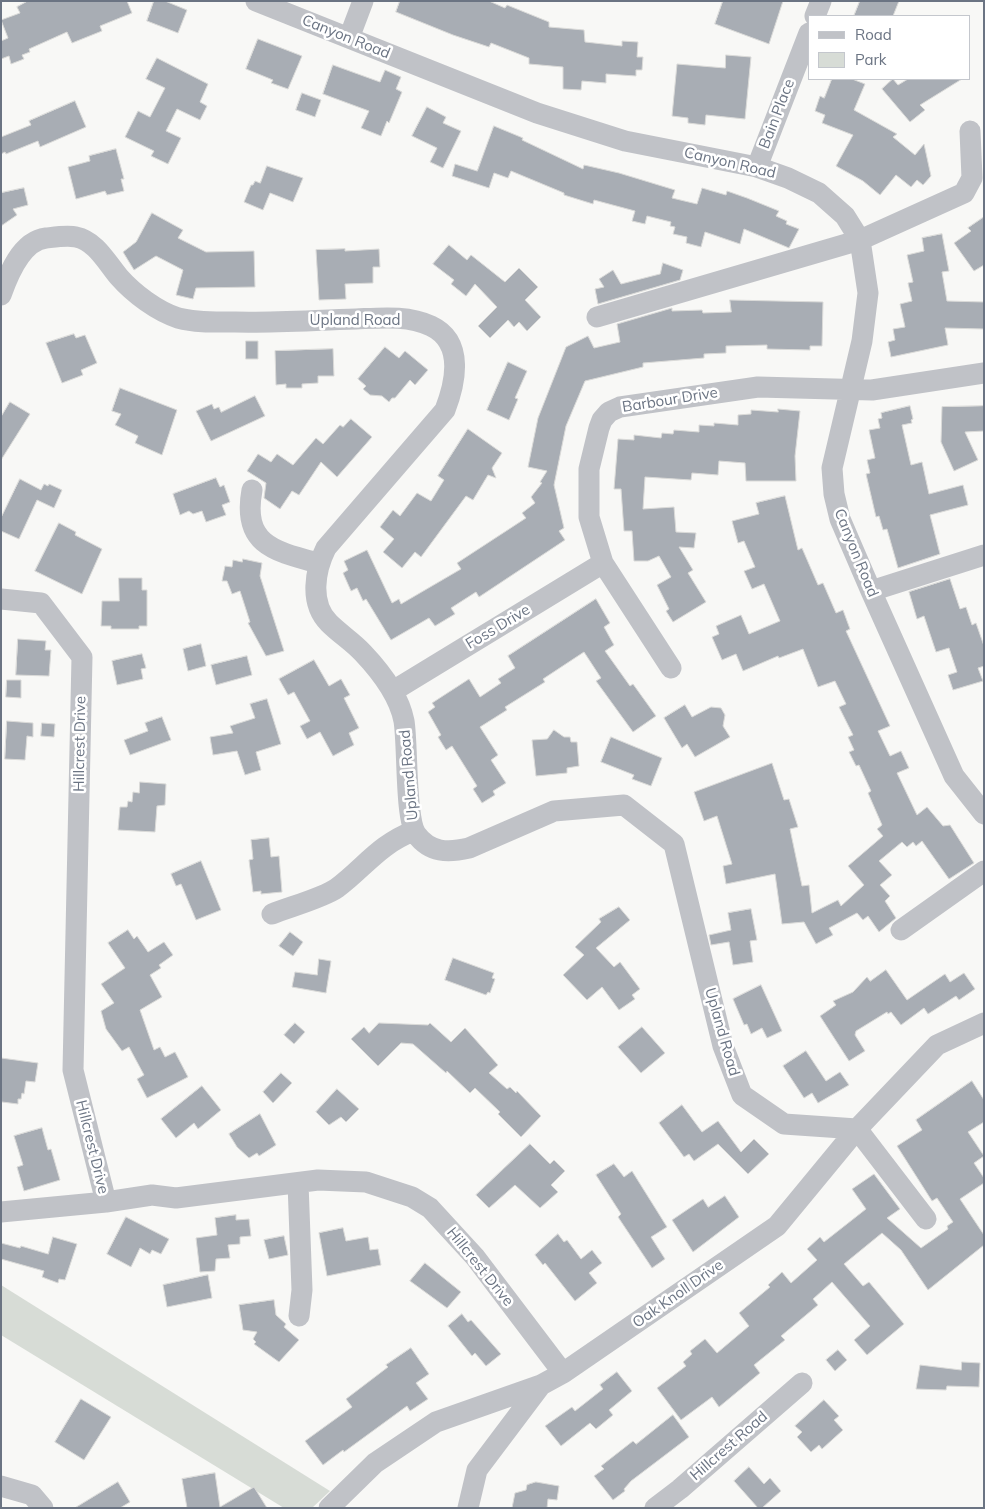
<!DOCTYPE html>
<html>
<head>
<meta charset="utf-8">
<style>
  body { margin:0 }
  #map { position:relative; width:985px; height:1509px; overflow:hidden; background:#f8f8f6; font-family:Mulish,sans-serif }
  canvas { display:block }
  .frame { position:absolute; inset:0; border:2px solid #6b7483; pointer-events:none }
  .legend { position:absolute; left:808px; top:15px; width:162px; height:65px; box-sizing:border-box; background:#fff; border:1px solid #c4c7cd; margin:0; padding:6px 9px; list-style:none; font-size:15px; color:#6b7483 }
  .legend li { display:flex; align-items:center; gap:10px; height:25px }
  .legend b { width:25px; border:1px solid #c4c7cd }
</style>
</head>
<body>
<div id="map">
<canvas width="985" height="1509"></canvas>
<div class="frame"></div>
<ul class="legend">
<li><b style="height:6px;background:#c0c2c7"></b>Road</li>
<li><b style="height:14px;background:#d7dcd6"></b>Park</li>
</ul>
</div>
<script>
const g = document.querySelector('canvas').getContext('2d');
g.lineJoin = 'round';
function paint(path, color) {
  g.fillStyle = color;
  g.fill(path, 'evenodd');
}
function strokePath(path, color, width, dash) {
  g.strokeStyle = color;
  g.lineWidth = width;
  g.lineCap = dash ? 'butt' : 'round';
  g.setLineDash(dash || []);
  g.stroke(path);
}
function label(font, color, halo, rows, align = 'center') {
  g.font = font + ' Mulish,sans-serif';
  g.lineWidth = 5;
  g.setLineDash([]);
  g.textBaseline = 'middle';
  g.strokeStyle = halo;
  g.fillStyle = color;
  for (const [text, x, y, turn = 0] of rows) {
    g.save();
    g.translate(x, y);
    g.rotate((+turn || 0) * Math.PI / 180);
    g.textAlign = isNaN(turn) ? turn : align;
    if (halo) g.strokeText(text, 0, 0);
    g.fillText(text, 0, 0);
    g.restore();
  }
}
const green = new Path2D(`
  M1 1285 330 1491 312 1508H284L1 1335Z`);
const building = new Path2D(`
  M28 1H127L132 13 100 26 102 31 72 43 67 32 29 49 30 52 22 55 24 59 11 64 9 56 1 59V41L8 38 1 20 20 13 17 7Z
  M154 1H165L187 10 178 33 147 21Z
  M400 1H489L505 8 507 5 549 22V27L584 30 585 42 622 46V41L638 42 637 57H643L642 70H636V76L606 74V83L582 81 581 90 563 89V67L529 64V58L491 43 489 47 453 35 396 12Z
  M723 1H783L769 44 715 24Z
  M860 1H899L893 16H854Z
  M258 39 302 56 288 89 271 83 273 80 246 69Z
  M726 55 751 57 745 119 706 115 705 125 688 123V118L672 116 677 64 725 68Z
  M157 58 208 84 200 102 207 106 200 120 177 109 166 131 181 138 168 164 151 156 154 151 125 137 138 111 150 117 165 88 146 79Z
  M333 65 380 82 385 70 401 77 396 89 402 92 389 123 387 121 381 136 361 128 369 111 323 94Z
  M832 79H852L865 84 854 110 897 134 893 137 915 155 924 144 931 176 923 185 917 180 911 187 896 175 880 195 863 181 836 166 853 135 822 123 825 115 815 111 820 96 824 98Z
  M893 79 898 85 908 79H962L920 105 925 110 910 122 882 89Z
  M302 93 321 100 315 117 296 110Z
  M75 101 86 127 40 147 38 141 6 154 5 152 1 154V137L31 125 29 121Z
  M427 107 446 117 443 123 461 131 443 168 430 162 437 148 412 136Z
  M494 126 523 138 522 140 583 169 584 165 619 173 675 190 672 198 697 204 702 188 726 195 727 191 747 198 779 211 776 216 787 221 786 224 799 229 789 248 744 229 740 244 705 232 701 247 686 243 687 237 673 234 675 227 670 226 671 222 647 216 645 224 632 221 635 211 594 200 593 204 564 195V193L511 171 508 178 494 173 489 188 452 176 455 164 477 171Z
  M116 149 124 179H121L124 191 107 195 105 191 76 199 68 167 90 161 89 156Z
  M267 166 303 178 293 202 270 193 263 210 244 202 251 185H253L255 181 260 183Z
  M24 188 28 205 13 209 17 215 1 226V193Z
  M152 213 183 230 178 238 206 252 254 251 255 287 196 288 193 299 176 295 183 270 156 256 134 270 123 252 136 242Z
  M984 217V265L974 271 954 243 971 231 968 228Z
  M942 234 949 271 942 272 947 301 984 302V329L945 328 948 345 891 357 888 342 895 340 893 329 905 327 900 304 912 301 908 283 913 282 907 255 924 251 922 238Z
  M449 245 467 260 471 255 505 282 519 268 538 287 525 300 541 317 527 331 519 322 514 327 508 320 490 338 478 326 497 307 475 284 466 296 451 284 454 280 433 264Z
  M345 249V251L379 249 380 267H373V283L345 284 346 299 319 300 316 250Z
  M663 263 683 270 680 280 598 304 595 289 604 287 599 279 613 270 621 284 660 274Z
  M730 300 823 302 822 346H810V350L767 349V345L726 346V353L704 354V358L643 363V367L585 381 566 426 554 485 564 528 559 531 565 540 479 597 476 592 451 608 455 614 435 626 429 618 391 640 366 599 363 601 357 588 351 591 343 573 348 570 344 561 367 550 392 603 399 599 401 604 461 569 457 563 526 518 522 513 535 503 531 497 542 483 540 482 547 471 528 467 538 418 566 347 588 336 594 348 620 342 617 324 672 308V311L702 310 703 313 731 312Z
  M74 334 76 338 85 335 97 363 81 370 83 375 62 383 46 343Z
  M246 341H258V359H246Z
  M385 347 399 358 405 351 428 370 415 385 410 380 395 398H392L389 402 382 396 370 395 363 389 366 386 358 379Z
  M333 349 334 376H318V383L302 384V388H286V384L276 385 275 351Z
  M508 362 527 371 515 398 518 399 509 420 487 410Z
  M120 388 177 410 162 455 135 443 138 436 115 425 121 414 112 411Z
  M255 396 265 416 211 441 196 411 212 404 214 409 219 407 221 412Z
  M10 402 30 414 1 460V417Z
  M910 406 913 419 911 420 912 423 902 425 911 465 922 462 929 494 963 485 968 505 930 515 940 554 898 568 887 529 883 530 879 516 876 517 866 474 870 473 867 460 875 458 869 430 880 428 878 419 882 418 881 413Z
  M984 406V431L965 432 978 460 954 471 941 442 942 407Z
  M778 409 800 411 795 456 796 481H746L745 463 719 461 718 475 692 473 691 480 645 477 643 509 674 507 676 532 696 533 694 548 679 547 693 570 688 573 706 602 673 622 666 611 669 609 657 585 671 577 659 556 648 561H634L632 531H624L621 489H614L618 439 634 440V435L661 438 662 433 673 434 674 430 699 432V425L714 426V423L738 425V415L751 414V410L778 412Z
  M351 419 372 437 337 477 321 462 299 495 292 491 280 509 264 498 266 483 247 471 258 454 271 462 277 454 293 465 316 438 323 444 340 425 343 427Z
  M468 429 502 453 492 468 496 478 488 475 473 500 466 496 421 557 415 552 402 568 383 552 394 539 380 527 393 510 400 516 417 493 431 501 444 480 438 476Z
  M216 478 220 487 224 485 230 502 222 505 226 515 206 522 202 511 193 514 189 511 180 515 173 494Z
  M20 479 41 490 44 484 48 486 49 484 62 490 54 508 37 500 19 539 1 531V518Z
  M785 496 798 550 802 548 818 585 823 583 836 613 843 610 850 629 846 631 890 726 878 731 890 756 901 751 909 768 897 773 917 815 927 807 943 826 950 825 974 863 949 879 922 841 916 846 913 842 907 847 902 842 879 861 892 875 880 885 890 896 885 901 896 918 879 932 868 916 863 920 857 913 829 928 833 935 816 944 804 922 782 924 775 874 726 884 723 866 732 864 717 816 704 821 694 792 772 763 784 800 789 799 798 827 790 829 802 886 809 885 812 913 838 900 841 906 864 885 848 866 883 836 877 829 882 825 868 793 871 791 859 765 856 766 849 752 854 750 848 737 853 735 839 707 846 704 835 681 818 687 803 649 779 658 778 656 743 671 736 654 722 660 712 637 719 634 716 626 741 615 749 634 780 621 764 584 752 589 744 571 755 567 744 541 738 543 732 521 759 514 756 503Z
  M59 523 76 532 75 535 102 549 82 594 35 571Z
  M243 559 262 563 260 576 284 651 266 656 248 623 250 622 240 591 232 594 227 581H222L225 566 232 567 233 560 242 562Z
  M119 578H142V590H147V626H139V629H111V626H101L102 601H119Z
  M950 579 960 609 966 607 972 625 976 623 984 646V666L978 668 983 681 953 690 948 675 957 672 949 648 936 652 924 616 917 619 909 592Z
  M596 599 610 623 604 627 614 645 605 651 630 686 633 684 656 716 633 732 596 681 601 678 584 652 543 679 545 682 505 707 507 710 480 727 498 755 491 760 506 783 493 791 495 795 482 803 473 789 477 786 452 746 446 750 438 737 441 735 428 712 435 707 432 703 469 679 480 697 501 683 498 679 515 668 508 656Z
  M18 639 46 641 45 650H51L49 676 16 675Z
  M201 644 206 666 188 671 183 649Z
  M142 654 146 668 141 669 143 679 117 685 112 661Z
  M247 656 252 675 216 685 211 665Z
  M314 660 329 686 341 679 350 695 344 698 359 728 349 733 354 745 333 756 320 732 307 739 300 726 310 721 294 692 288 695 279 679Z
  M7 680H21V698L6 697Z
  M267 699 281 744 256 752 261 770 245 775 237 751 213 755 210 737 233 733 230 726 255 718 250 704Z
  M685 705 692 717 711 707 721 708 725 715 723 726 730 737 695 757 687 744 682 748 664 718Z
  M162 717 171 740 130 755 124 740 148 731 145 723Z
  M7 721 33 723V737L27 736 25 760 5 759Z
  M42 723 55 724 54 737 41 736Z
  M554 730 564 737H570L571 742H577L579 766 567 768V773L536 776 532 740 547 739Z
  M611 737 662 758 651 786 632 779 634 775 601 762Z
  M140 782 166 784 165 805 157 806 155 832 118 830 120 807H127L128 801 132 802 133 792 139 793Z
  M269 838 271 857 279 856 282 892 261 894V891L253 892 249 860 253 859 251 840Z
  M201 861 221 910 196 920 181 884 176 886 171 874Z
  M619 907 630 920 596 948 614 967 620 962 640 989 632 995 635 999 619 1010 602 987 587 1000 563 975 584 955 575 947 601 922 599 919Z
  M751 909 757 940 750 941 753 962 733 965 729 942 711 945 709 935 731 930 728 913Z
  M128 930 134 939 137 936 148 952 164 942 173 955 159 965 161 968 150 975 162 997 140 1010 154 1050 160 1047 165 1057 175 1052 188 1077 147 1098 137 1079 144 1075 129 1047 122 1051 106 1029 101 1011 114 1003 101 984 125 968 108 943Z
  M290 932 303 942 293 956 279 946Z
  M453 958 494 973 492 978 495 979 490 993 488 992 486 995 445 980Z
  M319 959 331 961 326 993 292 987 295 972 317 975Z
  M886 970 907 1000 945 974 950 982 964 973 975 989 959 1000 956 996 928 1014 924 1008 901 1025 891 1012 888 1014 887 1012 856 1031 855 1035 865 1051 849 1061 820 1016 836 1005 833 1001 853 992 867 977 870 981Z
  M761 985 782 1031 767 1038 762 1028 751 1034 747 1024 744 1025 733 999Z
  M295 1023 305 1032 294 1044 284 1035Z
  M379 1023 428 1025 430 1023 451 1042 465 1028 498 1065 489 1073 507 1089 510 1087 516 1093 517 1091 541 1116 521 1137 498 1114 500 1112 475 1088 470 1093 447 1071 446 1073 413 1044 401 1043 378 1066 351 1039 364 1027 369 1033Z
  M642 1027 665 1053 641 1073 618 1047Z
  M806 1051 826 1081 840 1072 849 1085 818 1103 812 1093 804 1098 783 1066Z
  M1 1058 38 1063 35 1082 26 1081 24 1094 22 1093 21 1099H18V1104L2 1102Z
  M281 1073 292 1083 273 1103 263 1092Z
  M972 1081 984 1100V1122L968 1132 984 1156 974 1163 984 1178V1183L960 1199 984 1235V1245L928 1290 901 1250 882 1233 844 1264 863 1286 869 1282 904 1324 867 1355 854 1340 870 1326 832 1282 813 1299 818 1305 781 1336 785 1340 754 1365 760 1373 719 1407 712 1397 681 1420 657 1388 686 1366 683 1362 692 1354 690 1351 705 1339 717 1353 749 1326 739 1313 770 1287 768 1285 782 1272 791 1283 817 1260 807 1249 820 1237 824 1242 866 1209 852 1189 874 1174 900 1209 887 1218 921 1248 948 1229 947 1226 953 1222 937 1198 932 1201 897 1146 922 1130 916 1120Z
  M202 1086 221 1110 198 1129 194 1123 176 1138 161 1119Z
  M337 1089 359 1109 346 1122 341 1117 329 1125 316 1112Z
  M682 1105 702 1132 718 1121 741 1152 754 1139 769 1154 748 1174 718 1144 694 1161 689 1154 684 1157 659 1123Z
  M260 1114 276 1145 259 1156 257 1153 249 1158 237 1147 229 1134Z
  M42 1128 48 1150 51 1149 60 1180 24 1191 17 1167 23 1165 14 1136Z
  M530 1144 550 1164 554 1160 565 1171 551 1185 558 1192 540 1208 515 1185 489 1208 476 1195Z
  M614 1164 624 1177 632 1171 667 1227 651 1237 665 1259 652 1268 618 1217 621 1214 596 1175Z
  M725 1196 739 1217 693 1252 672 1220 703 1199 708 1207Z
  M236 1215V1220L249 1219 251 1236 240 1237V1244L228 1245 230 1258 216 1259 215 1271 200 1272 196 1238 217 1235 215 1218Z
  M126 1217 169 1239 161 1254 152 1250 150 1254 140 1248 131 1267 107 1254Z
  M343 1228 346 1241 368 1237 370 1250 378 1249 381 1265 327 1276 319 1233Z
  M558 1234 564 1242 567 1240 581 1259 592 1250 602 1263 589 1273 597 1283 575 1301 545 1263 543 1265 535 1255Z
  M284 1236 288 1255 269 1259 264 1240Z
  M53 1237 77 1244 65 1280 59 1279 58 1283 42 1277 44 1271 1 1259V1243L20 1248 21 1246 48 1254Z
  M425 1263 461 1292 447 1308 410 1281Z
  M208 1275 212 1298 167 1307 163 1285Z
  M274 1300 276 1315 286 1324 284 1327 299 1340 279 1362 254 1344 256 1342 253 1339 257 1332 243 1330 239 1305Z
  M462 1314 468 1322 471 1320 501 1354 486 1366 475 1353 472 1356 448 1326Z
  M411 1348 429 1374 416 1383 428 1399 410 1411 407 1406 344 1452 343 1450 323 1465 305 1441 352 1407 346 1399 388 1367 386 1365Z
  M838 1350 847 1360 835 1371 826 1360Z
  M962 1362 980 1363 979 1387 947 1386 946 1390 916 1389 920 1365 961 1370Z
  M617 1372 632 1391 609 1410 613 1415 596 1429 590 1423 561 1446 545 1426 572 1407 575 1411 603 1389 600 1385Z
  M81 1399 111 1417 84 1460 55 1442Z
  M824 1400 839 1416 834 1420 843 1430 822 1449 819 1445 811 1452 797 1437 802 1432 795 1426Z
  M673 1415 689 1437 631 1481 624 1489 625 1491 613 1500 594 1476 604 1469 601 1466 633 1441 636 1444Z
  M749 1467 764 1484 770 1478 781 1491 762 1508H758L734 1481Z
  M215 1473 220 1507 254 1487 267 1508H187L182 1479Z
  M118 1482 130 1502 120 1508H75Z
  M536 1482 559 1486 557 1500 548 1499 547 1508H512L515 1493 526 1490 527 1485Z`);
const minor = new Path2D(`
  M256 1 537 113 625 141 757 167 788 178 819 193 845 216 860 240 868 293 862 341 832 468 834 494 840 519 871 591 954 776 984 814
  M815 16 821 1
  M349 38 363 1
  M757 167 809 33
  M1 295C8 275 21 241 46 238 55 237 68 235 76 237 96 241 107 263 119 277 134 294 157 311 178 318 197 323 216 322 235 322 275 323 316 320 356 319 380 318 408 315 431 326 465 342 455 384 445 410L326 548C315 570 309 603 329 623 340 634 353 642 363 653 381 672 399 695 404 721 408 745 405 818 416 834 430 853 448 853 469 848L554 811 624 805 674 844 723 1046 742 1095 784 1124 857 1129 926 1219
  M597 317 860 240 964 193 972 178 970 131
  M252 490C242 544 273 551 318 563
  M871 591 984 555
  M1 599 41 603 82 657 73 1070 106 1202 152 1195 176 1198 318 1180 366 1182 412 1197 430 1208 475 1257 563 1373
  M671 668 603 563 589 517V469L599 428 602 420 609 412 620 407 758 387 872 390 984 373
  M393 691 603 563
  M272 914C289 907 323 898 337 888 364 868 379 844 414 831
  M901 930 984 871
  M298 1183 302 1290 299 1316
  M1 1212 106 1202
  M1 1486 32 1495 43 1508
  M329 1508 375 1463 436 1422 541 1385 563 1373 777 1226 857 1129 937 1045 984 1023
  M468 1508 477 1470 541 1385
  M655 1508 680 1489 802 1383`);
const streetNames = [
  ["Canyon Road",346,37,22],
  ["Bain Place",777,114,-69],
  ["Canyon Road",730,163,13],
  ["Upland Road",355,320],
  ["Barbour Drive",670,400,-9],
  ["Canyon Road",856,553,68],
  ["Foss Drive",498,627,-31],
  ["Hillcrest Drive",80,744,-89],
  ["Upland Road",409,775,-95],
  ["Upland Road",722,1032,74],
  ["Hillcrest Drive",92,1147,76],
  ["Hillcrest Drive",480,1267,51],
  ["Oak Knoll Drive",678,1294,-35],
  ["Hillcrest Road",729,1446,-41]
];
paint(green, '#d7dcd6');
paint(building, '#a8adb4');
strokePath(building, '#dadad8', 1);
strokePath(minor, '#c0c2c7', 21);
label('15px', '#6b7483', '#fff', streetNames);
</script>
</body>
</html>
